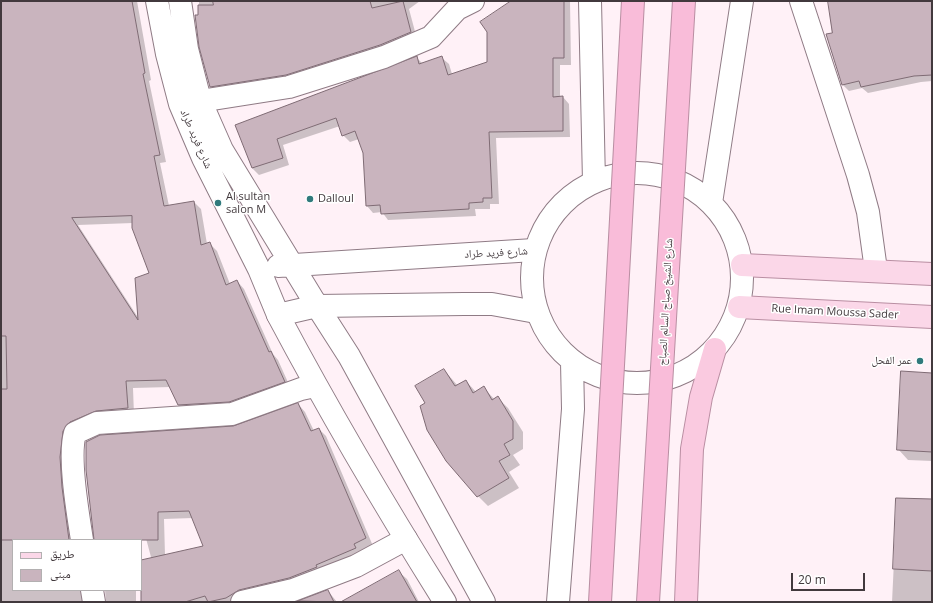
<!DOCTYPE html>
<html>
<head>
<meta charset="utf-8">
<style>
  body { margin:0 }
  #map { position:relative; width:933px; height:603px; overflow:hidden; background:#fff1f7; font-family:"Open Sans","Noto Naskh Arabic",sans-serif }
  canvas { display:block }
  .frame { position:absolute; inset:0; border:2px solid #42393d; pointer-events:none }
  .legend { position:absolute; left:12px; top:539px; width:130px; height:52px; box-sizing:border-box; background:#fff; border:1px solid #b3b0b1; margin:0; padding:5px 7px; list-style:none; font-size:12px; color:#42393d }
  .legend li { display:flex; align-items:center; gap:8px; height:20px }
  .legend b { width:20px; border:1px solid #b3b0b1 }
  .scale { position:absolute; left:791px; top:573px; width:74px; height:18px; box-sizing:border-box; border:2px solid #42393d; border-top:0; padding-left:5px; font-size:12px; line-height:14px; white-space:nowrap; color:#42393d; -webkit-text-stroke:3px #fff; paint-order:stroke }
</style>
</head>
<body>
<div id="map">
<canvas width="933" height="603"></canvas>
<div class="frame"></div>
<ul class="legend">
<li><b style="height:5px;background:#fbd7e8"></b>طريق</li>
<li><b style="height:11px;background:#c9b4be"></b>مبنى</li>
</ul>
<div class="scale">20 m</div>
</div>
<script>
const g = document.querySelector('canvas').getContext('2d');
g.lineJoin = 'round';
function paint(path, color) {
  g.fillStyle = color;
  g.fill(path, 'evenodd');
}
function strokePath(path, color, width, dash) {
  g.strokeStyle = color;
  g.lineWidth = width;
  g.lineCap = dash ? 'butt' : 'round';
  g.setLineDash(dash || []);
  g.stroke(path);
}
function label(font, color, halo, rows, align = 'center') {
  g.font = font + ' "Open Sans","Noto Naskh Arabic",sans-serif';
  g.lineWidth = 3;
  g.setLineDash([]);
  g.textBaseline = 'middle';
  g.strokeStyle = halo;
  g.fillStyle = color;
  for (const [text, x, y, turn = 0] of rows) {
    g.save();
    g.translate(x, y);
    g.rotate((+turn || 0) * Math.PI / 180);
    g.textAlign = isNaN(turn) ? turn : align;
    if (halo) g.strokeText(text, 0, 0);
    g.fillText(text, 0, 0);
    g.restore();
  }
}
const shadow = new Path2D(`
  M1 1H137L151 80 149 81 166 162 160 163 169 206 194 202 201 209 207 244 209 243 217 251 230 284 237 281 244 289 273 354 278 360 291 389 237 409 186 412 178 405 171 387 133 388 134 415 77 429 76 540H13V590H90L87 602H1ZM133 223 150 273 139 319 78 225Z
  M199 1H420L409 9 417 39 293 81 217 93 210 86 199 16Z
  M513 1H570L571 65H560V97H563L569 104 570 137 496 138 499 204H490V209H475L476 216 388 220 382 212 373 213 367 206 364 153 359 139 350 142 343 135 340 126 283 145 289 165 259 175 252 168 236 125 417 58 423 64 442 58 449 64 452 74 488 63Z
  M829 1H932V81L921 82 868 93 862 88 849 91 842 84Z
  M444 370 458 386 466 381 476 392 484 388 495 400 498 398 508 408 523 432V449L513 455 520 465 509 472 519 488 488 506 478 496 427 403Z
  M932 374V461L908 460 898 449Z
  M298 404 305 412 314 431 319 429 326 436 373 546 361 551 363 555 323 572 324 575 297 585 246 597 240 602H163L136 501H134L135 540H94L87 470V442L100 436 233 427ZM193 518 204 547 165 555 164 519Z
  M897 499 932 500V602H892Z
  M399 572 407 579 419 602H372Z
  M105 590H136V602H106Z
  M328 591 337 602H299Z`);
const building = new Path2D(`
  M1 1H132L145 73 143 74 160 155 154 156 164 206 194 201 201 245 210 242 226 285 237 280 269 352 271 351 285 382 229 402 178 405 166 380 126 381 128 408 96 411 70 422 63 431 60 457 62 487 69 540H1V389H7L6 336H1ZM132 216V228L149 273 135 278 138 320 72 218Z
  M213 1H370L372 8 403 1 411 32 380 45 286 75 210 87 199 47 195 15H198V5H213Z
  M511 1H564V58H553V97L563 96V131L489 132 492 198H483V202L469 203V209L381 214 380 205 366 206 363 153 355 131 342 136 336 118 277 139 283 158 252 168 235 125 417 56 419 64 442 56 448 75 487 62V32L480 22Z
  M828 1H932V75L914 76 861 87 859 81 842 85 826 34 832 33Z
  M444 369 455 386 466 380 473 393 484 386 492 400 498 396 513 421V439L504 444 510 455 499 461 509 478 477 497 446 461 427 430 420 406 425 403 415 386Z
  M901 371 932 373V452L897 450Z
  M298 403 311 431 319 428 366 538 354 544 356 548 316 565 317 567 289 578 239 590 226 598 208 602 205 596 185 602H141V560L203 546 189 511 158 512V540H94L86 470V442L100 435 233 426Z
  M896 498 932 499V571L893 569Z
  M399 570 417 602H341Z
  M328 590 334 602 298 601Z`);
const minor = new Path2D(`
  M801 1 858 175 868 212 876 270
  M181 104 289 87 384 57 431 37 457 9 473 1
  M82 540C78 514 68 457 75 433L97 423 232 414 301 389 315 386
  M92 590 94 602
  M242 602 293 590 356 566 406 539`);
const tertiary = new Path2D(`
  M590 1 594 182
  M532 278a105 105 0 1 1 210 0a105 105 0 1 1-210 0Z
  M711 203 742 1
  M317 306 349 356 484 602
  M278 315C330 413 386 508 445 602
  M558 602 573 409 572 362`);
const secondary = new Path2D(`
  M157 1 167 54 180 104 203 158 259 269 278 315 317 306 464 304H492L536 312
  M180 1 187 49 200 100 222 150 317 306
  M278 266 534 250`);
const primary = new Path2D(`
  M742 265 932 274
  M739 307 932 317`);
const trunk = new Path2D(`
  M686 602 692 449 701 397 715 349`);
const motorwayBridge = new Path2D(`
  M600 602 633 1
  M648 602 684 1`);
const markers = [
  [310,199,4,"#307a7c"],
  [218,203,4,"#307a7c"],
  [920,361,4,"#307a7c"]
];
const streetNames = [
  ["شارع فريد طراد",196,139,66],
  ["شارع فريد طراد",496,253,-3],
  ["شارع الشيخ صباح السالم الصباح",666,302,-87],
  ["Rue Imam Moussa Sader",835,312,3]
];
const poiNames = [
  ["Al sultan",226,197],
  ["salon M",226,210],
  ["Dalloul",318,199],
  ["عمر الفحل",912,361,"right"]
];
paint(shadow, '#0003');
paint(building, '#c9b4be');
strokePath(building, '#7f6b74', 1);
strokePath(minor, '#8f7b85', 24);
strokePath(tertiary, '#8f7b85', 24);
strokePath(secondary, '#8f7b85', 24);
strokePath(primary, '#b98ea2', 24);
strokePath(trunk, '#b98ea2', 24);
strokePath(minor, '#fff', 22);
strokePath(tertiary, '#fff', 22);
strokePath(secondary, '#fff', 22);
strokePath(primary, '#fbd7e8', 22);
strokePath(trunk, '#facae0', 22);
strokePath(motorwayBridge, '#b98ea2', 24, []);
strokePath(motorwayBridge, '#f9bcd9', 22);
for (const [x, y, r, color] of markers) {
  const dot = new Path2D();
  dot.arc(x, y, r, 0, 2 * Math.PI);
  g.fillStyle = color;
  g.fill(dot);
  strokePath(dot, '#fff', 1.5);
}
label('11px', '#42393d', '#fff', streetNames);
label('11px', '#42393d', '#fff', poiNames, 'left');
</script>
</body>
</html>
